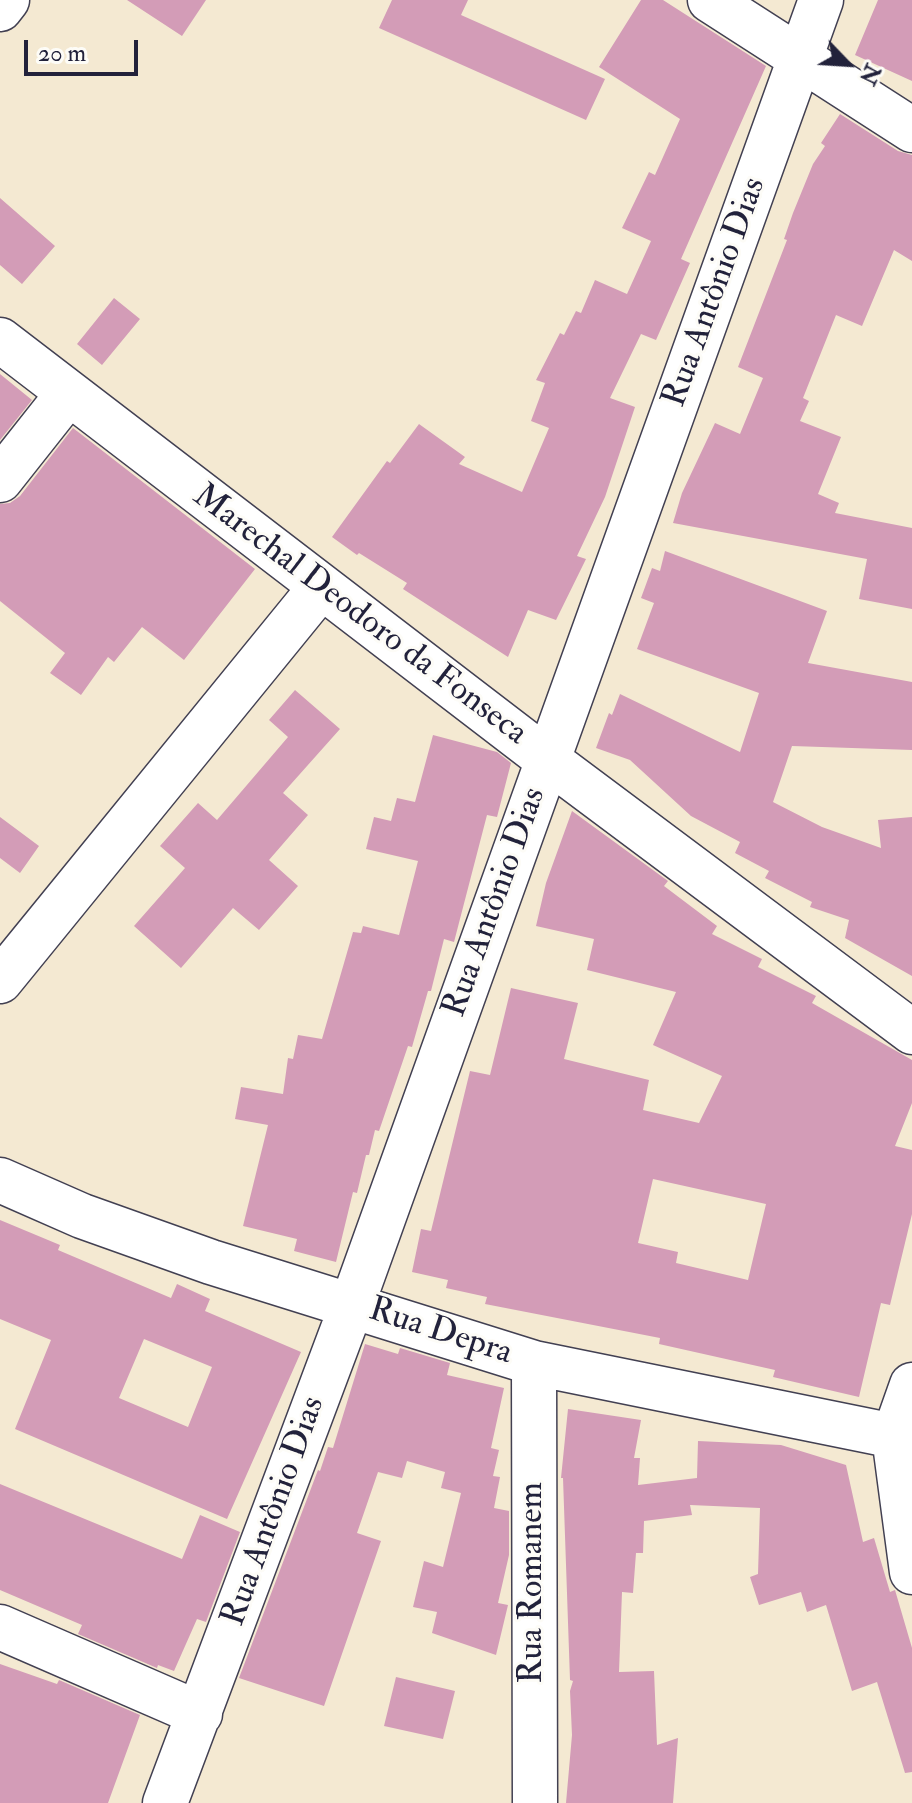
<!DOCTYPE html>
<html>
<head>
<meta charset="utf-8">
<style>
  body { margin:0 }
  #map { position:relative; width:912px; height:1803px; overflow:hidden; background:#f4e9d2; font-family:"IM FELL Double Pica",serif }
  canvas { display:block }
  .north { position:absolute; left:808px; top:24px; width:80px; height:80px; -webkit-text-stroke:6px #fdfcf7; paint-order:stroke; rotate:115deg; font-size:22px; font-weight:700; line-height:32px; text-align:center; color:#22223b }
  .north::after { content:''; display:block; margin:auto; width:28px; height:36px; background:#22223b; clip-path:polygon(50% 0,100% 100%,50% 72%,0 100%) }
  .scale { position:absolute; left:24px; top:40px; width:114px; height:36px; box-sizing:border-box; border:4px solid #22223b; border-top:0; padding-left:10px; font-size:24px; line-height:28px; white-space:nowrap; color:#22223b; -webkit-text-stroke:6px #fdfcf7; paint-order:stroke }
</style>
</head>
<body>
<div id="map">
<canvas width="912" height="1803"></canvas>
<div class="north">N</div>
<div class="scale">20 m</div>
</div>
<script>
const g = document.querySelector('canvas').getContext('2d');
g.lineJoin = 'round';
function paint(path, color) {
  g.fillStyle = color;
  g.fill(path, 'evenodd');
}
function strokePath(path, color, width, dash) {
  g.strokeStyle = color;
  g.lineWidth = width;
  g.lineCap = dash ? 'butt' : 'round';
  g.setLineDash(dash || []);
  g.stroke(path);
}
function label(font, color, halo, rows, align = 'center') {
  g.font = font + ' "IM FELL Double Pica",serif';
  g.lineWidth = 6;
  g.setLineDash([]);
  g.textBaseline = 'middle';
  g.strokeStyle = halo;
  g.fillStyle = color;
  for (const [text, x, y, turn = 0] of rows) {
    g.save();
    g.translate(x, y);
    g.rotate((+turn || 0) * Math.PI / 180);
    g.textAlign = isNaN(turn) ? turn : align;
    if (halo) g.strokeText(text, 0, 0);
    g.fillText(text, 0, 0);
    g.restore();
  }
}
const building = new Path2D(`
  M127 0H206L182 36Z
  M392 0H468L461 15 605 79 586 120 379 28Z
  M641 0H663L766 66 681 259 690 263 656 340 641 334 610 398 635 407 605 497 577 556 586 559 556 620 528 610 508 657 403 589 407 583 359 553 357 555 332 537 387 461 390 463 419 424 465 457 459 464 522 492 549 428 531 421 545 383 536 380 560 333 564 335 576 311 581 313 595 280 627 294 651 241 622 228 649 172 655 175 680 119 599 67Z
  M878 0H912V81L855 55Z
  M840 114 898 151 912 155V261L894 250 862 326 836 315 803 398 809 401 800 421 841 437 818 494 839 503 835 513 912 528V609L859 599 867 559 673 523 682 493 715 423 740 434 763 378 738 367 787 240 784 239 793 213 813 164 825 146 821 143Z
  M0 198 55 246 22 284 0 265Z
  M114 298 140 319 102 365 77 344Z
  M0 374 32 400 0 440Z
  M73 428 255 569 184 660 142 627 114 662 108 657 81 695 50 673 65 653 0 601V504L10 503 20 496Z
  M665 551 827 611 808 663 912 682V750L792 746 773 802 822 827 881 848 878 820 912 817V976L845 938 849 920 810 907 812 902 765 878 769 871 735 853 740 842 691 816 630 760 596 748 609 713 612 715 620 694 740 752 759 693 637 649 654 603 641 598 652 568 660 571Z
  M295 690 340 729 283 793 308 815 269 860 298 886 259 930 233 908 181 968 134 926 185 868 160 846 198 803 217 820 288 737 269 720Z
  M433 735 497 752 511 763 497 817 487 815 454 942 444 939 431 991H428L412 1047 408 1046 379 1131 375 1130 369 1155H366L357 1193 353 1192 336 1262 294 1251 297 1239 243 1226 268 1125 235 1119 241 1087 283 1094 288 1058 293 1059 298 1035 322 1039 353 932 361 933 363 926 399 935 418 861 366 849 374 817 391 821 397 798 415 802Z
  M572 811 668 881 664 886 717 926 712 934 762 959 758 967 816 996 812 1003 912 1060V1103L895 1146 912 1150V1214L890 1305 881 1303 859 1397 773 1377 775 1370 659 1344 660 1338 485 1304 487 1297 446 1288 448 1280 412 1272 421 1229 431 1231 470 1071 490 1075 511 988 578 1003 564 1059 649 1080 643 1110 699 1123 722 1076 653 1045 676 992 587 970 594 939 536 926 546 883ZM653 1179 766 1204 748 1280 676 1263 678 1252 638 1243Z
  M0 817 39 846 20 873 0 858Z
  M0 1220 60 1245 58 1250 171 1298 177 1284 210 1299 205 1311 301 1352 227 1519 15 1429 51 1340 0 1319ZM144 1339 212 1367 188 1427 119 1398Z
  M365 1344 398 1354 400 1348 450 1363 447 1375 504 1388 491 1448 499 1450 493 1476 500 1477 494 1508 509 1511V1555L498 1603 508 1605 496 1655 432 1633 437 1612 413 1607 424 1561 443 1567 461 1493 441 1488 445 1472 407 1461 402 1478 378 1472 357 1533 381 1541 324 1706 239 1678 318 1470 320 1471 328 1447 333 1448Z
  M568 1409 641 1420 634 1458H640L638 1485 697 1478 698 1441 781 1445 846 1465 863 1542 874 1538 890 1592 895 1590 912 1648V1772L905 1773 877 1682 852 1691 826 1605 807 1612 801 1592 759 1605 750 1577 758 1574 760 1508 690 1505 692 1515 644 1521 643 1553H636L633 1593 622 1592 619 1672 654 1671 657 1745 678 1738 673 1803H566L572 1735 570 1691 573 1681 570 1680 563 1478H561Z
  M0 1484 182 1559 200 1515 240 1532 206 1622 197 1619 174 1671 158 1665 157 1668 78 1634 82 1625 0 1590Z
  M0 1664 57 1684 59 1680 140 1715 108 1803H0Z
  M396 1677 455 1691 443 1739 384 1726Z`);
const minor = new Path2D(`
  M710 0 912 130
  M0 9 7 0
  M0 340 548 760 912 1032
  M0 480 68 394
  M0 981 321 587
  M0 1180 82 1216 211 1262 534 1363 894 1436
  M534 1363 535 1803
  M912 1385 894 1436 912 1572
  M0 1627 200 1714
  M165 1803 352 1305 821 0`);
const streetNames = [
  ["Rua Antônio Dias",716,293,-70],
  ["Marechal Deodoro da Fonseca",359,616,37],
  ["Rua Antônio Dias",496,903,-70],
  ["Rua Depra",440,1333,18],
  ["Rua Antônio Dias",275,1512,-70],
  ["Rua Romanem",534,1583,-90]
];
paint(building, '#d39cb7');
strokePath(minor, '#424052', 47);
strokePath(minor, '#fff', 44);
label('34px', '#22223b', '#fdfcf7', streetNames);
</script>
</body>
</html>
